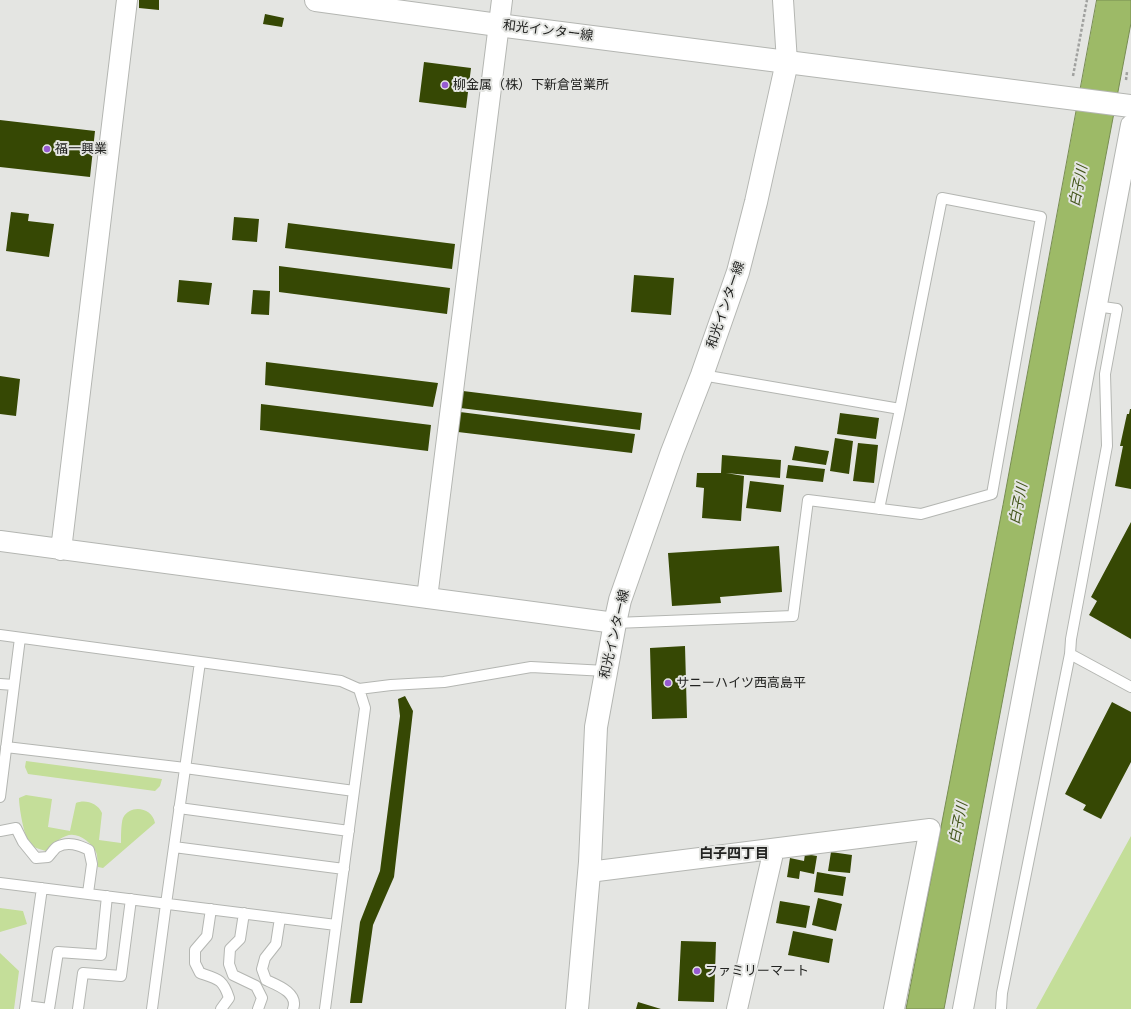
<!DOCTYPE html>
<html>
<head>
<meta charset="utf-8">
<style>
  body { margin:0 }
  canvas { display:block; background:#e4e5e2 }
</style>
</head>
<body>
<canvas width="1131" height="1009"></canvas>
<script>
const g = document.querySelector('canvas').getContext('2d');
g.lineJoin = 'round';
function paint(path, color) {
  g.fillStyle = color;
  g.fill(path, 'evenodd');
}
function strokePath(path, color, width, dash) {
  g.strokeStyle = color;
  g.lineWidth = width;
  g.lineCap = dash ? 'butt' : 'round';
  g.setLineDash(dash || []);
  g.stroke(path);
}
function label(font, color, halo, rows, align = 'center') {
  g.font = font + ' Manrope,"Noto Sans JP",sans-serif';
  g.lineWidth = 4;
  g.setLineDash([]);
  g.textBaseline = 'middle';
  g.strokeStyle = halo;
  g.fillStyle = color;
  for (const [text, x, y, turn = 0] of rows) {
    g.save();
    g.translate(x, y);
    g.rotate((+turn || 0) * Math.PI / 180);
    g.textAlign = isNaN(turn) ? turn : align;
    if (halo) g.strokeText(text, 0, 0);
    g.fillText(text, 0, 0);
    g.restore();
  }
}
const green = new Path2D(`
  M26 761 162 779 160 786 155 791 28 774 25 767Z
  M26 795 52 799 48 827 70 831 76 803C85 799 98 803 102 813L99 840 121 843C121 837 121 823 123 818 130 804 152 807 155 823L103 868 98 867C97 863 98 856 96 852 91 842 77 831 66 836 58 839 52 845 46 851 39 849 33 848 29 842 24 836 19 807 19 798Z
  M1131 836V1009H1036Z
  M0 908 23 911 27 924 0 932Z
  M0 953 19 971 14 1009H0Z`);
const water = new Path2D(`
  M1097 0H1131V23L944 1009H906L1003 505Z`);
const building = new Path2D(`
  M139 0H159V10L139 8Z
  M265 14 284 18 282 27 263 24Z
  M424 62 471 68 466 108 419 102Z
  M0 120 95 131 90 177 0 167Z
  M11 212 29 214 28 221 54 224 49 257 6 251Z
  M234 217 259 219 257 242 232 240Z
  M288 223 455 244 452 269 285 248Z
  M279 266 450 288 447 314 279 292Z
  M634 275 674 278 671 315 631 312Z
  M179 280 212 283 209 305 177 302Z
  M253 290 270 291 269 315 251 314Z
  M266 362 438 383 433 407 265 385Z
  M0 376 20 379 16 416 0 414Z
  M463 391 642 413 640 430 460 408Z
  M261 404 431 425 428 451 260 430Z
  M1130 409H1131V489L1115 486 1123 446H1120L1127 414H1129Z
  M460 412 635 434 632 453 458 432Z
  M840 413 879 418 876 439 837 434Z
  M835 438 853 441 849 474 830 471Z
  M858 443 878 445 874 483 853 481Z
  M795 446 829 451 826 465 792 460Z
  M722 455 781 460 780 478 726 473 744 476 741 521 702 518 704 488 696 487 697 473H721Z
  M788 465 825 469 823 482 786 478Z
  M750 481 784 485 781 512 746 508Z
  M1131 522V639L1089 615 1097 601 1091 597Z
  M779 546 782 592 720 597 721 603 672 606 668 553Z
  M685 646 687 718 652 719 650 648Z
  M405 696 413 711 394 877 373 925 362 1003H350L360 922 380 871 400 716 398 699Z
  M1112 702 1131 712V762L1101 819 1083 810 1086 805 1065 794Z
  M831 852 852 855 850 873 828 871Z
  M805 854 817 856 814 874 800 871 799 879 787 877 790 858 804 861Z
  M817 872 846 877 843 896 814 892Z
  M818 898 842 904 836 931 812 925Z
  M780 901 810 906 806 928 776 923Z
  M793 931 833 939 829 963 788 955Z
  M681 941 716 942 714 1002 678 1001Z
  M638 1002 661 1009H636Z`);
const path = new Path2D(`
  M1073 76 1087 0
  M1126 80 1127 72`);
const lane = new Path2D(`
  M879 509 900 409
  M615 623 793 616 808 500 921 514 992 494 1041 217 942 198 900 409 702 375
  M0 635 341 681 359 689 365 708 325 1009
  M1070 654 1131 687
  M0 684 14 685
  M359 689 391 685 444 682 531 667 606 671
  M6 747 185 768 354 791
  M0 797 20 638
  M179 808 349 831
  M0 831 16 828 23 842 36 858 48 857C51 854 54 849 57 847 68 841 79 845 89 850L92 864 88 893
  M174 847 344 869
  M0 883 336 925
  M211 909 207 936 195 950V963L200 973C218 979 223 979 229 998L221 1009
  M244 913 240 939 230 949 229 964 233 975 256 986 262 998 258 1009
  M280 918 276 944 265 958 262 969 266 980C277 985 299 993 293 1009
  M26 1006 49 1009
  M25 1009 42 888
  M49 1009 58 952 101 955 107 896
  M78 1009 83 973 121 976 131 899
  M152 1009 166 904 200 662
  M1001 1009 1002 993 1070 654 1071 639 1107 446 1105 374 1117 309 1096 306`);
const street = new Path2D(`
  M783 0 787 62
  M0 541 615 623
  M61 550 127 0
  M427 598 502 0
  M589 872 930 829 894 1009
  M737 1009 774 849
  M963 1009 1131 125`);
const secondary = new Path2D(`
  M787 62 1131 106`);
const primary = new Path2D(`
  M316 0 498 25 787 62 756 202 738 272 702 375 672 452 620 600 615 623 596 727 590 862 577 1009`);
const markers = [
  [445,85,4,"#975bd2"],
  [47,149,4,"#975bd2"],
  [668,683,4,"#975bd2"],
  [697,971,4,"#975bd2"]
];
const streetNames = [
  ["和光インター線",548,31,7],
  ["和光インター線",726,305,-71],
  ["和光インター線",615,634,-77]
];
const poiNames = [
  ["柳金属（株）下新倉営業所",453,85],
  ["福一興業",55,149],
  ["サニーハイツ西高島平",676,683],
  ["ファミリーマート",705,971]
];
const waterNames = [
  ["白子川",1079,186,-79],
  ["白子川",1019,504,-79],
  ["白子川",959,823,-79]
];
const neighbourhoodNames = [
  ["白子四丁目",734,854]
];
paint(green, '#c4de99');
paint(water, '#9dba67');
strokePath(water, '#788d52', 1);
paint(building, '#364804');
strokePath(lane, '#b4b6b2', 12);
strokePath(street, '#b4b6b2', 22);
strokePath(secondary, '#b4b6b2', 24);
strokePath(primary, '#b4b6b2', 24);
strokePath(path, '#a1a2a0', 2.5, [3, 2]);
strokePath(lane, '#fff', 10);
strokePath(street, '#fff', 20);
strokePath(secondary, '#fff', 22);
strokePath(primary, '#fff', 22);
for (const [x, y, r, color] of markers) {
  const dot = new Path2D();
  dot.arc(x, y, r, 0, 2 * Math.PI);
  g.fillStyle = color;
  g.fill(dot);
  strokePath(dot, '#e4e5e2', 1.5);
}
label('13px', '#222321', '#e4e5e2', streetNames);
label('13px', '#222321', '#e4e5e2', poiNames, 'left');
label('italic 14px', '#43551b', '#e4e5e2', waterNames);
label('bold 14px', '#222321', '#e4e5e2', neighbourhoodNames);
</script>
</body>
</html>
